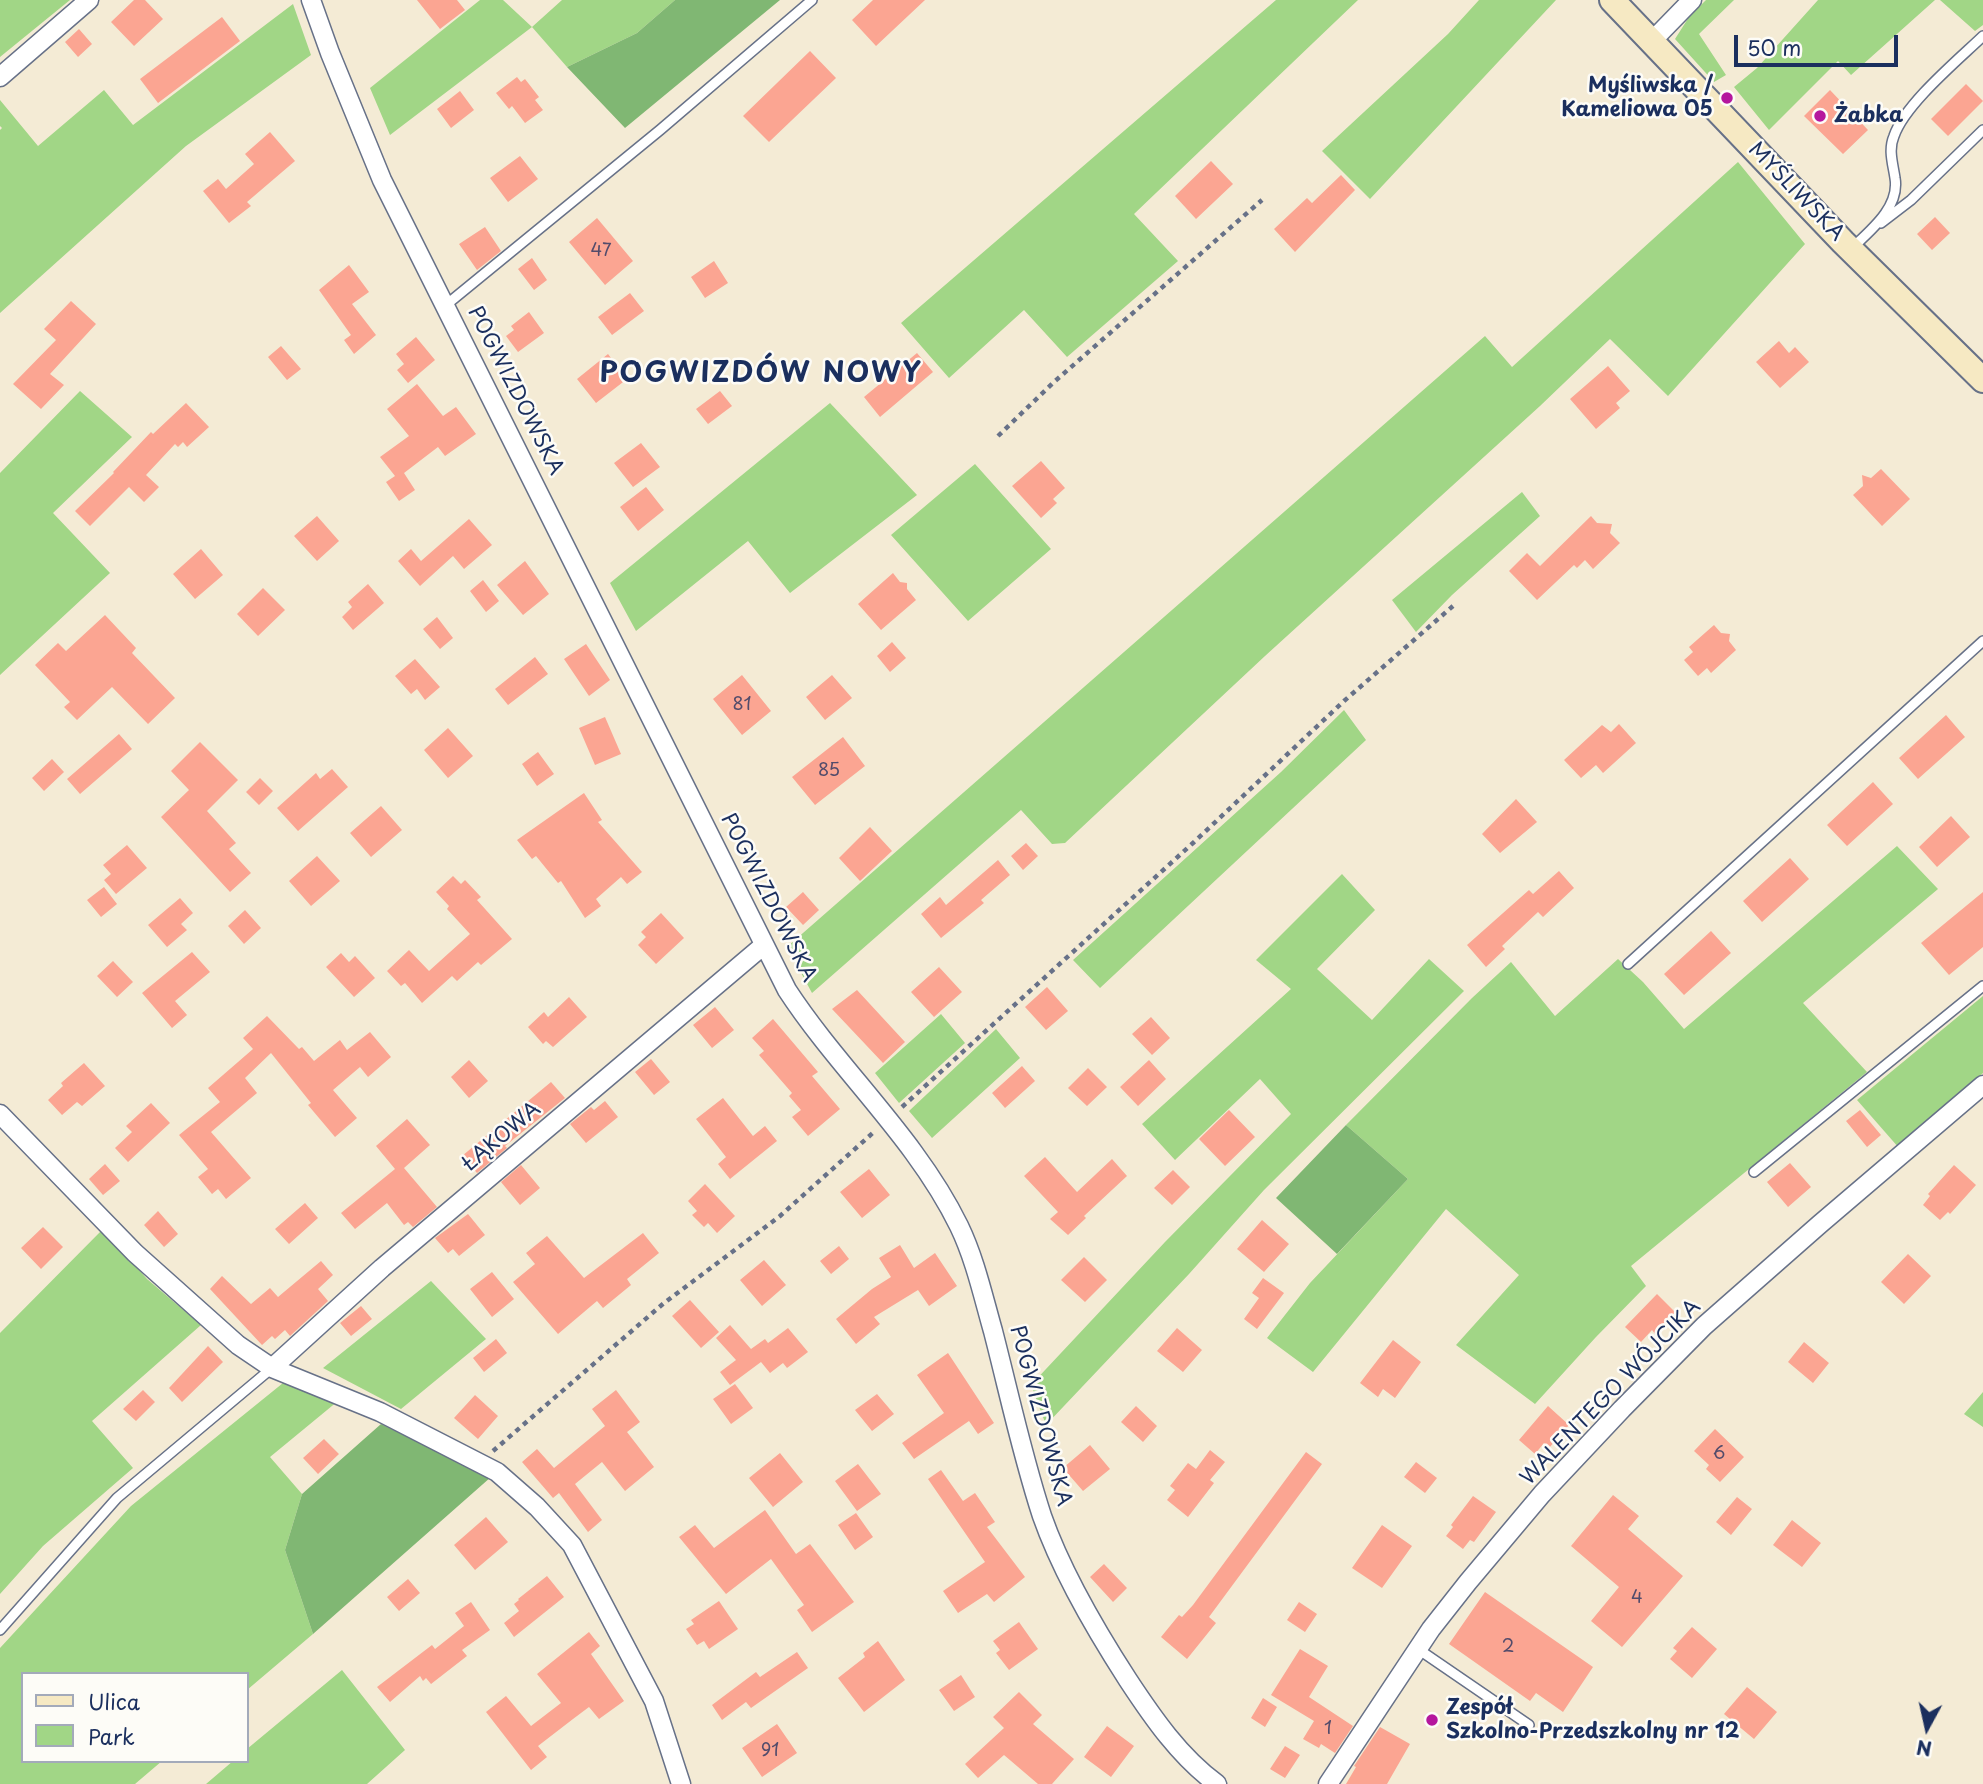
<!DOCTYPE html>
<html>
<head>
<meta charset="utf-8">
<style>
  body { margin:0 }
  #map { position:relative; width:1983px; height:1784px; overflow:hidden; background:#f4ebd5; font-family:"Playpen Sans",sans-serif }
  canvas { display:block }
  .legend { position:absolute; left:21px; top:1672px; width:228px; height:91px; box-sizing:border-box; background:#fdfcf7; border:2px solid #a3aaba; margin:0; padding:9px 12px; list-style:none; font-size:21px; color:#1b2f5e }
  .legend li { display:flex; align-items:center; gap:14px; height:35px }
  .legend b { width:35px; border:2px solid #a3aaba }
  .north { position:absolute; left:1892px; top:1693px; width:70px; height:70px; -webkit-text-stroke:5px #fdfcf7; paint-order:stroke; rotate:188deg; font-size:19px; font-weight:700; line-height:28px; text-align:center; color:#1b2f5e }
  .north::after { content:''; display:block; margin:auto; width:24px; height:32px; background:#1b2f5e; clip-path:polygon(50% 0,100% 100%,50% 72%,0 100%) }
  .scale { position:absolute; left:1734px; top:35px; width:164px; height:32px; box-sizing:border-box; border:4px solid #1b2f5e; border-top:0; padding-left:9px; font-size:21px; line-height:24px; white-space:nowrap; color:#1b2f5e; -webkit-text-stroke:5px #fdfcf7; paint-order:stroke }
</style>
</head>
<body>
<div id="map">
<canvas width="1983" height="1784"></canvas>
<ul class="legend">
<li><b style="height:9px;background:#f6e9c3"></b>Ulica</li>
<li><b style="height:19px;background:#a1d686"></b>Park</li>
</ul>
<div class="north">N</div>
<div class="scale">50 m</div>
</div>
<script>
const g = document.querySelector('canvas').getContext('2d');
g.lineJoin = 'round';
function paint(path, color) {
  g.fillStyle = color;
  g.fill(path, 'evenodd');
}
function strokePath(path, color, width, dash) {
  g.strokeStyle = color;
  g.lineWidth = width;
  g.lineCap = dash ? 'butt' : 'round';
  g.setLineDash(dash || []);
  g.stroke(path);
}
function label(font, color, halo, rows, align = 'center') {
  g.font = font + ' "Playpen Sans",sans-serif';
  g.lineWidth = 5;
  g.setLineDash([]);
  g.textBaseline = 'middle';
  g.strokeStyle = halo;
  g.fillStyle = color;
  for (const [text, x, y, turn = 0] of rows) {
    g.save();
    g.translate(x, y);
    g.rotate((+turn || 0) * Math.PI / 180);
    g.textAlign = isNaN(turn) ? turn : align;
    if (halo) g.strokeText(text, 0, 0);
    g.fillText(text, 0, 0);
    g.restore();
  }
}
const green = new Path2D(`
  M0 0H70L0 57Z
  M480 0H503L532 27 562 0H675L637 33 567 67 532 27 390 135 370 88Z
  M1276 0H1358L1134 214 1178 261 1067 357 1024 310 949 378 901 323Z
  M1479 0H1556L1370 199 1322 151 1448 34Z
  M1706 0H1734L1699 34 1726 75 1714 82 1675 39 1689 17Z
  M1818 0H1935L1851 75 1838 61 1769 130 1734 87 1757 68Z
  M1940 0H1983V25L1975 31Z
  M293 4 311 55 186 146 0 313V130L2 128 0 126V100L38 146 104 90 133 125Z
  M1738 162 1805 244 1668 396 1610 339 1540 406 1265 656 1065 843 1052 844 1021 810 812 993 787 947 1485 336 1512 367Z
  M80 391 132 437 53 513 110 573 0 675V473Z
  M830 403 917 495 790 593 748 541 636 631 610 583Z
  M975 464 1051 549 968 621 891 535Z
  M1522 492 1540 516 1452 595 1416 632 1392 600Z
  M1344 710 1366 740 1100 988 1073 960 1281 772Z
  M1897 846 1938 889 1803 1003 1867 1072 1631 1266 1646 1286 1596 1337 1535 1404 1456 1345 1519 1275 1446 1209 1313 1372 1267 1338 1310 1283 1408 1179 1346 1125 1472 998 1511 962 1555 1016 1618 959 1643 982 1684 1029Z
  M1342 874 1375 910 1317 969 1372 1020 1429 959 1464 991 1264 1190 1189 1274 1046 1425 1031 1385 1165 1242 1291 1114 1260 1079 1175 1160 1142 1124 1291 989 1256 960Z
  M1983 996V1073L1899 1148 1857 1100Z
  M941 1014 965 1043 899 1103 875 1073Z
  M996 1029 1020 1058 932 1138 909 1111Z
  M103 1229 147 1279 201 1325 92 1421 133 1468 43 1546 0 1594V1333Z
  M431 1281 486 1339 401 1409 323 1368Z
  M283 1383 338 1401 270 1457 302 1494 285 1550 313 1634 247 1690V1674H23V1761H162L135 1784H0V1648L131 1506Z
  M1983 1392V1427L1964 1414Z
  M342 1670 405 1750 367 1784H206L233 1761H247V1749Z`);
const forest = new Path2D(`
  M675 0H780L625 128 567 67 637 33Z
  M1346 1125 1408 1179 1337 1254 1276 1198Z
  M381 1424 491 1477 313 1634 285 1550 302 1494Z`);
const building = new Path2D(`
  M134 0H145L163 19 134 46 111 22Z
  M417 0H457L465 10 440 29Z
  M873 0H925L876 46 852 20Z
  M222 17 240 41 158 103 140 79Z
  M79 29 92 44 78 57 65 42Z
  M810 51 836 78 769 142 743 116Z
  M517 77 521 82 525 79 539 97 535 100 543 110 525 123 512 106 509 109 496 93Z
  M1966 84 1983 101 1948 136 1931 119Z
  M1830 90 1868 130 1843 154 1804 116Z
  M460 91 474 110 451 128 437 109Z
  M270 132 295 161 247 202 251 206 229 223 203 191 218 179 226 189 254 164 245 154Z
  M520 156 538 179 508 202 490 178Z
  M1211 161 1233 184 1196 219 1175 196Z
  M1341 175 1355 190 1295 252 1274 229 1307 198 1312 203Z
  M1935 217 1950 233 1932 250 1917 234Z
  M597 218 633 261 605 285 569 242Z
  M485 227 501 251 477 270 459 244Z
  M532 258 547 280 534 290 518 269Z
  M714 261 728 283 705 298 691 277Z
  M349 265 369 292 352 304 376 335 354 354 344 340 351 335 319 290Z
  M630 293 644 311 612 335 598 317Z
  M71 301 96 324 50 374 64 385 41 409 13 384 56 340 44 329Z
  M529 312 544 333 518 352 506 336 514 330 511 326Z
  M416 337 435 360 408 383 397 370 404 364 396 354Z
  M1779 341 1789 353 1795 347 1809 362 1780 388 1756 362Z
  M281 346 301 369 287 380 268 357Z
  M917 353 933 372 880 417 864 397Z
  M608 354 627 379 596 403 577 379Z
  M1608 366 1630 391 1616 403 1620 408 1596 429 1570 399Z
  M417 384 443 416 456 407 476 434 445 456 438 447 404 473 415 490 399 501 386 482 395 476 380 457 409 436 387 409Z
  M720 391 732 406 708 424 696 409Z
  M186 403 209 427 187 447 183 442 178 447 175 444 146 475 159 487 144 502 129 487 90 526 75 511 114 473 113 472 151 432 153 434Z
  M641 443 660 467 633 487 614 463Z
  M1041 461 1065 488 1053 499 1057 503 1041 518 1012 486Z
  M1881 469 1910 499 1882 526 1853 495 1863 486 1862 475 1871 478Z
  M646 487 664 510 638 531 620 507Z
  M317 516 339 541 317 561 294 536Z
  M1591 516 1597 523 1612 524 1610 533 1620 543 1593 569 1585 560 1577 568 1574 565 1537 600 1509 571 1527 553 1540 566Z
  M469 519 492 545 464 569 453 556 420 586 398 561 411 549 421 561Z
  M201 549 223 575 195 599 173 574Z
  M525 561 549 594 523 615 497 585Z
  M893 573 900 582 907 583V589L916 600 881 630 858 604Z
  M483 580 499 601 486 612 470 591Z
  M368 584 384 603 353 630 342 617 352 607 348 602Z
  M263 588 285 610 258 636 237 614Z
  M105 615 136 648 132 653 175 698 148 724 112 687 77 720 64 707 70 702 35 665 58 643 66 651Z
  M437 617 453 638 440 649 423 629Z
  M1714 625 1721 633 1730 634 1729 641 1736 650 1711 673 1707 668 1698 676 1684 660 1693 652 1689 647Z
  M892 642 906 658 890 672 877 656Z
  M586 644 610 680 589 696 564 659Z
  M535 657 548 674 508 705 495 689Z
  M415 659 440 687 425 700 417 689 411 694 395 676Z
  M742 675 771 711 742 735 713 699Z
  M832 675 852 698 825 720 806 697Z
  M1946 715 1965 737 1918 779 1899 758Z
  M605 717 621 754 595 765 579 728Z
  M1619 724 1636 743 1603 773 1596 765 1581 778 1564 760 1602 725 1611 732Z
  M448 728 473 756 448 778 424 750Z
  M119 734 132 749 80 794 67 779Z
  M843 737 865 766 815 805 792 777Z
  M200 742 238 780 207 811 236 843 229 849 251 873 230 892 161 817 189 790 171 771Z
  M538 752 554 774 537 786 522 764Z
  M52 759 64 772 44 791 32 778Z
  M332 769 348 787 298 831 277 808 316 773 320 779Z
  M260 778 273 791 259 805 246 792Z
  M1873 782 1893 804 1847 846 1827 825Z
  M584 793 602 820 598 822 642 872 627 884 621 877 596 899 601 906 585 918 561 881 558 883 536 856 532 859 517 840Z
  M1516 799 1537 822 1500 853 1482 834Z
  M381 806 402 830 371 857 350 833Z
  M1951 816 1970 837 1937 867 1919 847Z
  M870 827 892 851 860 881 839 858Z
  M1026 843 1038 856 1023 870 1011 856Z
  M127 845 147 868 116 894 104 880 111 874 103 865Z
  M317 856 340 881 311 906 289 881Z
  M1790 858 1809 879 1762 922 1743 901Z
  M998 860 1010 875 981 900 984 903 941 938 921 914 940 897 946 905Z
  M1559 871 1574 888 1543 917 1538 912 1502 946 1505 949 1486 967 1467 945 1529 890 1533 894Z
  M453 876 461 884 465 880 481 897 477 900 512 939 481 965 478 962 457 981 452 976 422 1003 405 983 401 986 387 971 409 950 429 971 470 934 447 909 449 906 436 892Z
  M104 887 117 904 101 917 87 900Z
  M803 892 819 910 803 925 786 907Z
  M1983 892V947L1949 975 1921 943Z
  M180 898 193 913 181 924 187 930 167 947 148 925Z
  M245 910 261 928 244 944 228 926Z
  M661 913 684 938 656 964 638 945 646 937 641 932Z
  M1711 931 1731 953 1684 995 1664 974Z
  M192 952 210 972 175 1001 187 1015 172 1028 142 993Z
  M341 953 349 962 355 956 375 978 354 997 326 967Z
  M113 961 133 982 117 997 97 976Z
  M939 967 962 992 934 1017 911 992Z
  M1047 987 1068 1011 1046 1030 1025 1007Z
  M857 990 905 1042 883 1063 832 1009Z
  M569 997 587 1017 553 1047 546 1041 543 1044 528 1027 544 1012 548 1017Z
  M715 1007 734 1030 712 1048 693 1025Z
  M267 1016 299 1049 302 1047 314 1061 340 1040 347 1050 370 1032 391 1057 368 1077 360 1067 333 1090 357 1118 335 1137 308 1105 311 1103 271 1053 245 1078 257 1093 211 1132 251 1178 226 1199 218 1189 212 1194 198 1177 208 1169 179 1135 220 1102 208 1088 253 1049 243 1038Z
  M1151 1017 1170 1038 1152 1055 1132 1034Z
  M773 1019 818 1072 812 1076 840 1109 808 1136 792 1117 801 1110 789 1096 792 1093 759 1055 764 1051 752 1038Z
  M651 1059 670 1082 654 1095 635 1072Z
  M469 1060 488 1081 469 1098 451 1077Z
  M1149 1060 1166 1079 1138 1106 1120 1087Z
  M84 1063 105 1086 82 1106 77 1102 62 1115 48 1100 63 1086 61 1083Z
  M1022 1066 1035 1081 1005 1108 992 1093Z
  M1088 1068 1107 1087 1087 1106 1068 1088Z
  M551 1082 565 1098 505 1146 507 1148 477 1173 462 1156Z
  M723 1098 753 1136 765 1126 777 1141 730 1179 718 1164 726 1157 696 1119Z
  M605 1101 618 1117 586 1143 570 1124 591 1107 594 1110Z
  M151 1103 170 1123 128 1162 115 1148 132 1132 126 1126Z
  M1229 1110 1255 1137 1225 1166 1199 1139Z
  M1860 1110 1881 1135 1867 1147 1846 1121Z
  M407 1119 430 1145 404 1168 437 1207 413 1227 408 1222 404 1225 387 1203 355 1229 341 1213 395 1169 376 1146Z
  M1045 1157 1077 1192 1112 1159 1127 1176 1084 1216 1086 1218 1068 1235 1050 1219 1058 1212 1024 1176Z
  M1790 1163 1811 1187 1788 1207 1767 1182Z
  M105 1164 120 1181 103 1195 89 1179Z
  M521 1165 540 1188 520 1205 501 1182Z
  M1954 1165 1976 1185 1950 1214 1948 1212 1940 1220 1923 1205 1930 1196 1928 1194Z
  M869 1169 890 1195 862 1218 840 1192Z
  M1173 1170 1190 1187 1172 1205 1154 1188Z
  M705 1184 735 1216 717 1233 708 1223 704 1227 692 1215 697 1211 688 1201Z
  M305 1203 318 1218 289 1244 275 1229Z
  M158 1211 178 1234 164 1247 144 1225Z
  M468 1214 485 1235 459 1256 453 1249 448 1253 435 1238Z
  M1262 1220 1289 1244 1264 1272 1237 1249Z
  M43 1227 63 1247 41 1269 21 1248Z
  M643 1233 659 1253 627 1279 631 1285 603 1308 597 1301 558 1334 513 1282 535 1264 526 1253 547 1236 584 1278Z
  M900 1245 914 1268 935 1253 957 1286 929 1306 918 1290 874 1317 880 1324 856 1344 836 1319 872 1289 891 1277 879 1258Z
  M839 1246 849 1259 831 1274 820 1261Z
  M1908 1254 1931 1276 1904 1304 1881 1282Z
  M1084 1257 1107 1280 1085 1302 1061 1280Z
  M764 1260 786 1285 762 1306 740 1280Z
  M321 1261 333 1275 318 1289 328 1301 290 1336 285 1330 275 1339 272 1336 262 1345 210 1289 222 1276 251 1304 270 1288 278 1297Z
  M492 1272 514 1299 492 1317 470 1289Z
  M1263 1278 1284 1293 1257 1329 1244 1319 1259 1298 1252 1293Z
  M1657 1294 1677 1314 1656 1335 1652 1330 1641 1342 1625 1327Z
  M690 1300 719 1332 701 1348 672 1316Z
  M361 1306 372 1319 351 1336 340 1323Z
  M730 1325 751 1349 765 1339 768 1343 788 1328 808 1352 787 1368 783 1363 770 1373 761 1362 730 1385 720 1372 736 1360 716 1338Z
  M1177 1328 1202 1350 1183 1372 1157 1351Z
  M496 1339 507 1353 484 1372 473 1358Z
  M1393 1340 1421 1362 1395 1398 1383 1389 1378 1397 1360 1383Z
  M1804 1342 1829 1363 1813 1383 1788 1362Z
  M208 1346 223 1362 182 1402 169 1388Z
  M948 1353 994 1423 978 1434 969 1421 914 1459 902 1443 944 1413 917 1375Z
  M735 1384 753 1408 731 1424 713 1399Z
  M143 1390 155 1402 136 1421 123 1409Z
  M616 1390 640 1422 627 1432 654 1467 625 1491 602 1462 575 1484 602 1520 588 1532 559 1493 553 1498 522 1462 537 1449 554 1468 605 1426 592 1409Z
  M877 1394 894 1414 872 1431 855 1410Z
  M475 1395 498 1416 478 1439 454 1418Z
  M1136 1406 1157 1426 1143 1442 1121 1422Z
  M1548 1406 1569 1425 1549 1448 1544 1443 1535 1454 1519 1440Z
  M1715 1429 1744 1457 1720 1482 1706 1469 1709 1465 1694 1451Z
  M324 1439 339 1454 318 1474 303 1458Z
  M1090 1445 1110 1469 1083 1491 1063 1468Z
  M1210 1450 1225 1462 1210 1480 1214 1483 1188 1517 1167 1500 1175 1490 1170 1486 1188 1463 1196 1469Z
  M1306 1452 1322 1464 1209 1617 1216 1623 1187 1659 1161 1637 1179 1615 1182 1617 1193 1605Z
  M780 1453 803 1482 773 1507 749 1478Z
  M1416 1462 1437 1478 1425 1493 1404 1477Z
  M858 1464 881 1494 857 1511 835 1481Z
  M941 1470 963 1501 975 1493 995 1522 987 1527 1025 1577 994 1602 987 1594 958 1613 943 1591 985 1562 928 1479Z
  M1613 1495 1639 1516 1628 1529 1683 1576 1622 1647 1591 1621 1619 1587 1571 1546Z
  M1473 1496 1496 1512 1474 1542 1470 1540 1463 1549 1446 1536 1453 1527 1451 1525Z
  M1737 1497 1752 1509 1731 1535 1716 1522Z
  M765 1510 796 1554 810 1544 854 1602 812 1632 797 1610 804 1605 771 1559 726 1594 679 1537 695 1525 714 1548Z
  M856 1513 873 1537 855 1550 838 1525Z
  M486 1517 508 1542 475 1570 454 1545Z
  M1792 1520 1821 1543 1802 1567 1773 1545Z
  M1382 1525 1412 1546 1382 1588 1352 1568Z
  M1104 1564 1127 1588 1113 1602 1090 1577Z
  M547 1576 564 1597 514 1637 504 1623 519 1611 514 1604 519 1600 518 1599Z
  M408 1579 420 1593 399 1611 387 1597Z
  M1485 1592 1593 1667 1563 1712 1536 1693 1530 1701 1449 1644Z
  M719 1601 738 1629 709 1649 704 1641 697 1645 686 1629 694 1624 691 1620Z
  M471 1602 490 1630 462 1650 467 1656 431 1684 426 1678 423 1681 420 1676 390 1702 377 1687 432 1645 435 1649 464 1626 455 1613Z
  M1299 1602 1317 1614 1305 1632 1287 1620Z
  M1019 1622 1038 1649 1009 1670 996 1653 1000 1650 993 1641Z
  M1692 1627 1717 1649 1692 1678 1670 1659 1677 1651 1673 1648Z
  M589 1632 600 1646 591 1654 624 1701 599 1719 589 1707 573 1719 538 1746 547 1757 531 1770 486 1712 506 1696 531 1726 561 1703 537 1674Z
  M878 1641 905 1680 864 1712 838 1678 865 1657 863 1653Z
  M1300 1649 1328 1666 1309 1697 1353 1726 1335 1753 1321 1744 1319 1748 1303 1739 1314 1721 1271 1695Z
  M797 1652 808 1668 751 1708 746 1702 722 1720 712 1705 756 1672 760 1677Z
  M961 1675 975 1697 954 1711 939 1690Z
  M1747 1687 1777 1712 1754 1739 1724 1714Z
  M1019 1692 1042 1715 1033 1724 1074 1759 1052 1784H1038L1004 1755 978 1778 965 1764 1004 1728 993 1717Z
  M1263 1698 1277 1707 1265 1727 1251 1718Z
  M777 1724 797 1753 762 1777 742 1748Z
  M1107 1726 1134 1746 1111 1777 1084 1757Z
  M1380 1727 1410 1744 1387 1784H1346L1356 1767 1354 1766Z
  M1285 1746 1300 1755 1285 1778 1270 1769Z`);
const path = new Path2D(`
  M998 436 1054 382 1262 200
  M902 1107 1193 843 1344 701 1453 606
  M493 1451 664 1303 780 1216 875 1131`);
const lane = new Path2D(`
  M1881 223 1911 200 1983 130
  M1852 248C1871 230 1900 207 1895 178 1893 164 1888 150 1894 136 1905 104 1958 60 1983 36
  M446 305 660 130 812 0
  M1628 964 1983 641
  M1754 1172 1983 986
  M0 1630 117 1498 272 1368
  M1418 1649 1529 1725`);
const street = new Path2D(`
  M311 0 330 53 382 180 787 990C840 1071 916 1138 959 1226 975 1259 983 1296 993 1331 1009 1393 1022 1455 1042 1516 1062 1573 1095 1629 1128 1680 1153 1718 1180 1757 1217 1784
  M1652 41 1692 0
  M0 77 89 0
  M0 1114 135 1253 238 1345 272 1368 380 1412 497 1472 537 1507 572 1545 654 1701 681 1784
  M272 1368 382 1268 764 945
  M1328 1784 1431 1629 1468 1582 1542 1494 1622 1409 1704 1326 1820 1224 1983 1085`);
const secondary = new Path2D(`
  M1612 0 1843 242 1983 380`);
const markers = [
  [1727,98,7,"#b5179e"],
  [1820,116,7,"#b5179e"],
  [1432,1720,7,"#b5179e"]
];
const numberNames = [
  ["47",601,251],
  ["81",742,705],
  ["85",829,771],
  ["6",1719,1454],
  ["4",1637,1598],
  ["2",1508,1647],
  ["1",1328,1729],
  ["91",770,1751]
];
const poiNames = [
  ["Myśliwska /",1713,86,"right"],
  ["Kameliowa 05",1713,110,"right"],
  ["Żabka",1834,116],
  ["Zespół",1446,1708],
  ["Szkolno-Przedszkolny nr 12",1446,1732]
];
const streetNames = [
  ["MYŚLIWSKA",1796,192,46],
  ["POGWIZDOWSKA",515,391,63],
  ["POGWIZDOWSKA",768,898,63],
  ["ŁĄKOWA",502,1137,-40],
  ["WALENTEGO WÓJCIKA",1611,1393,-46],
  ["POGWIZDOWSKA",1040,1416,75]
];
const districtNames = [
  ["POGWIZDÓW NOWY",761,374]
];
paint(green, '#a1d686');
paint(forest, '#80b773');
paint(building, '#fba592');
strokePath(lane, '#677188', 12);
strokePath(street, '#677188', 21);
strokePath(secondary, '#677188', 28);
strokePath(path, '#677188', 4.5, [5, 5]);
strokePath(lane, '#fff', 9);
strokePath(street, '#fff', 18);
strokePath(secondary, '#f6e9c3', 24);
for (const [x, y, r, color] of markers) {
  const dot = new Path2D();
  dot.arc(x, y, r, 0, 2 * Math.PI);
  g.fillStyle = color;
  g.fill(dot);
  strokePath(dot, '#fdfcf7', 2.5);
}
label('18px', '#534c6b', null, numberNames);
label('bold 21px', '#1b2f5e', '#fdfcf7', poiNames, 'left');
label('21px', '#1b2f5e', '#fdfcf7', streetNames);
g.letterSpacing = '2px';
label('bold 28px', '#1b2f5e', '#fdfcf7', districtNames);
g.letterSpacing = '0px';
</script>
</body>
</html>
